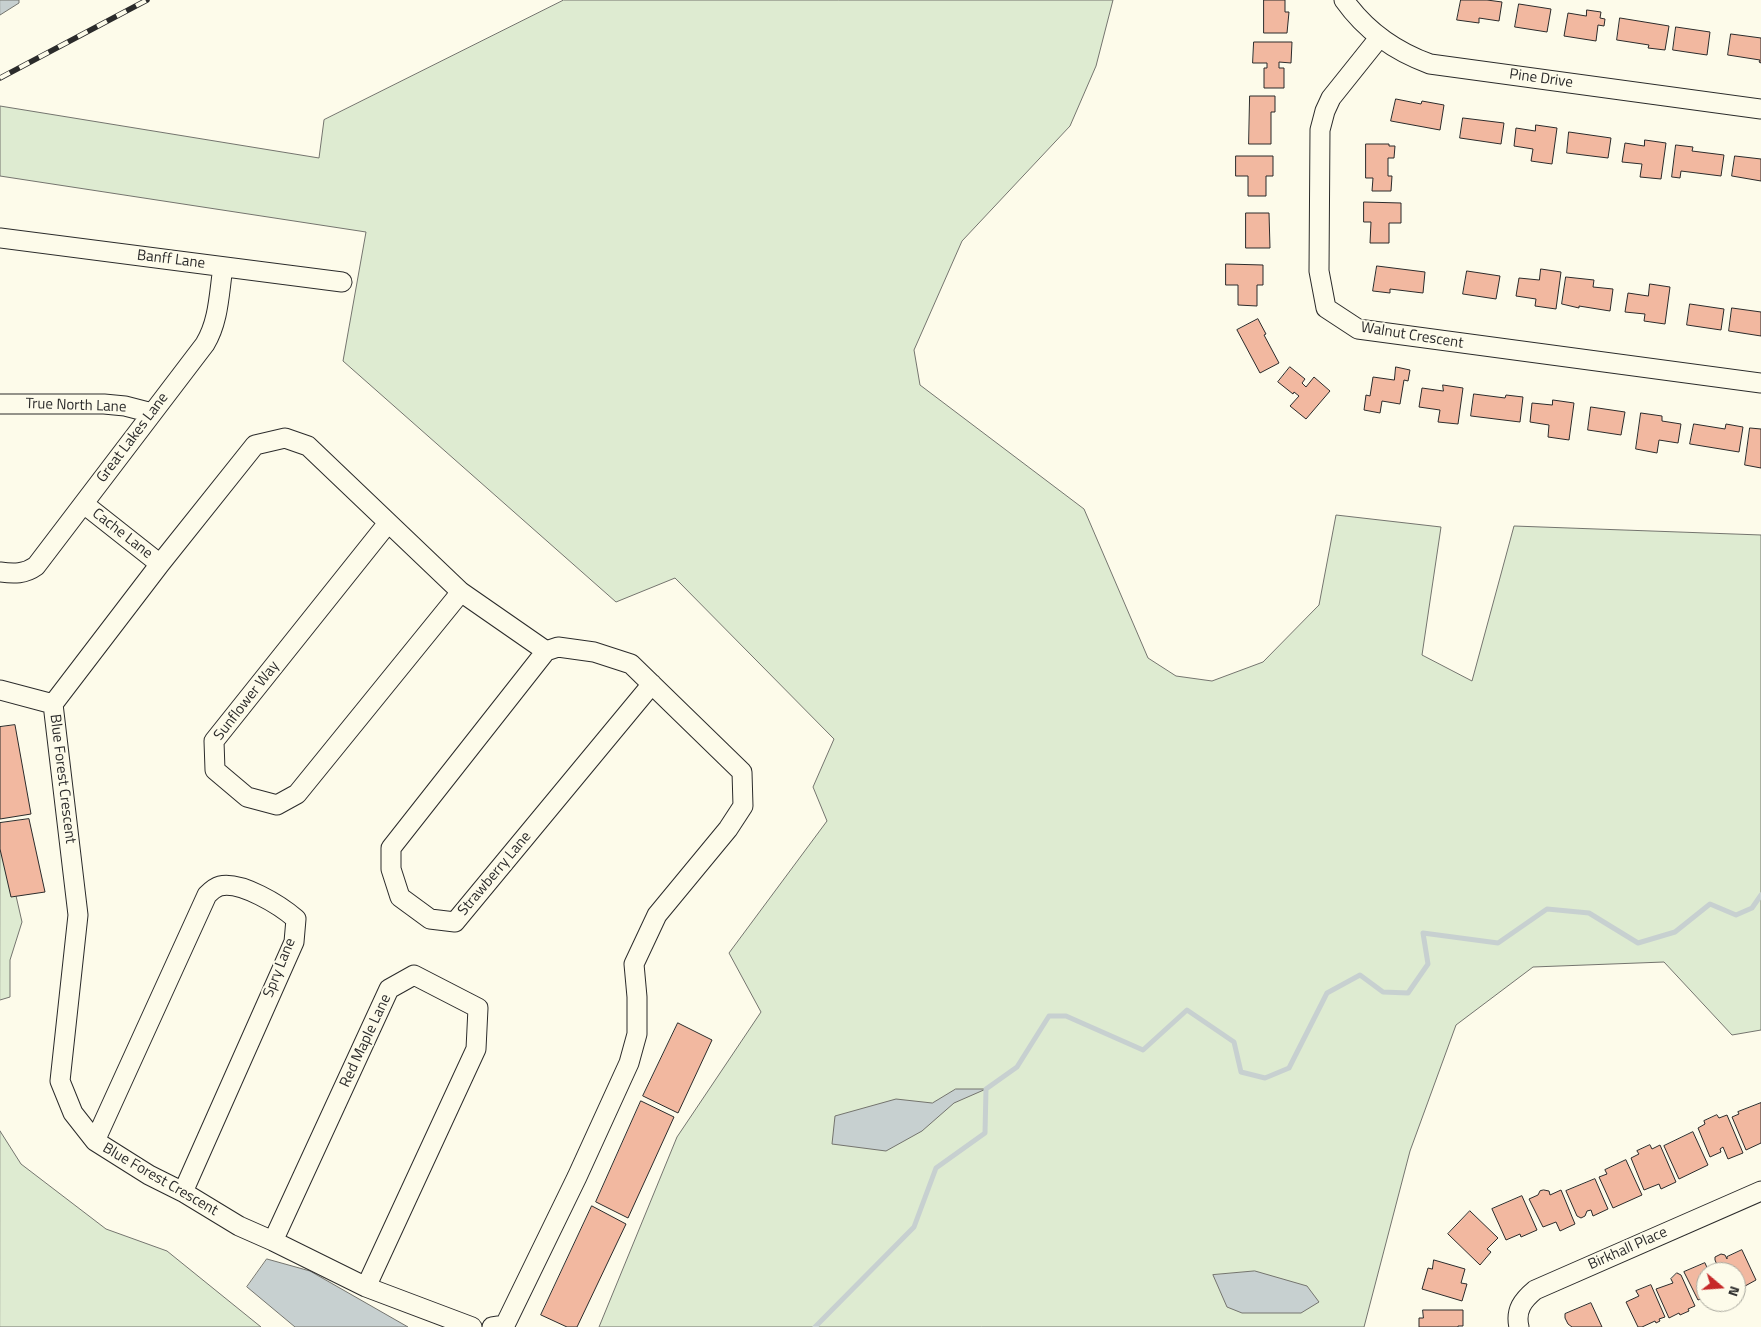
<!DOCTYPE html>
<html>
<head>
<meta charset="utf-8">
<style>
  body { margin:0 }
  #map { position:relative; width:1761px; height:1327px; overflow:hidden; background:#fdfbea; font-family:"Titillium Web",sans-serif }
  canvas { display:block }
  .north { position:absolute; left:1696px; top:1262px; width:50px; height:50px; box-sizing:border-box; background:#fdfbea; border:1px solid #a9a89e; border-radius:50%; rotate:108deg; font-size:14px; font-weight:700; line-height:20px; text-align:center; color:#2b2b2b }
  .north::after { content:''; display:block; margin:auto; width:18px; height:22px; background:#c62828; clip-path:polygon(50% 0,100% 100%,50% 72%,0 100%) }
</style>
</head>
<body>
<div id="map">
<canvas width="1761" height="1327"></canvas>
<div class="north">N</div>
</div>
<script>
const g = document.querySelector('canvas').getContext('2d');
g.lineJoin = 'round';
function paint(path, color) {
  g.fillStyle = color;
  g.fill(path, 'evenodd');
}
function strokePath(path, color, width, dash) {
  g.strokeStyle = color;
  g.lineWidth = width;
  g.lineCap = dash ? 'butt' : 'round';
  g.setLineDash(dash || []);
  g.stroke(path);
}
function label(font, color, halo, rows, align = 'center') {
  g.font = font + ' "Titillium Web",sans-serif';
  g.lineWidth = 4;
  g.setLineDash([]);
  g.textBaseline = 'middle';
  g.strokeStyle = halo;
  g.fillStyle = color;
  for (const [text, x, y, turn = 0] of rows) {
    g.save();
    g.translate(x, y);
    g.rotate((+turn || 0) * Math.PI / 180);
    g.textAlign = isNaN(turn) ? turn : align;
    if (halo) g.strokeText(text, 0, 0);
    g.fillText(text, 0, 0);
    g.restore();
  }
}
const green = new Path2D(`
  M564 0H1113L1096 66 1070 126 962 241 914 350 920 385 1084 509 1148 658 1176 676 1212 681 1263 662 1319 605 1336 515 1441 527 1422 655 1472 681 1514 526 1761 535V1030L1732 1035 1664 962 1533 967 1456 1025 1410 1151 1364 1327H599L677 1137 761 1012 729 953 827 821 813 787 834 739 675 578 616 602 343 361 366 232 0 176V106L319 158 324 120Z
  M0 826 22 922 10 960V997L0 1000Z
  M0 1131 21 1164 106 1229 167 1251 261 1327H0Z`);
const water = new Path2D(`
  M0 0H19V3L0 15Z
  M956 1089H986L954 1103 922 1131 886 1151 832 1144 835 1116 896 1099 932 1103Z
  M267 1259 310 1271 408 1327H295L247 1287Z
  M1255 1271 1307 1286 1319 1302 1301 1313H1242L1227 1307 1213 1275Z`);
const stream = new Path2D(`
  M815 1327 914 1227 936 1168 985 1133 986 1089 1017 1067 1049 1016H1066L1143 1050 1187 1010 1234 1042 1241 1072 1265 1078 1289 1068 1327 993 1360 975 1383 992 1408 993 1428 964 1423 933 1498 943 1547 909 1589 913 1638 943 1675 932 1710 904 1736 915 1752 908 1761 895`);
const building = new Path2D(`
  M1264 0H1285V12H1289L1287 33H1264Z
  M1461 0H1487L1502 2 1499 21 1479 18V23L1457 20Z
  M1519 4 1551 9 1547 32 1515 27Z
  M1587 10 1601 12 1600 18 1605 19 1604 26 1598 25 1596 41 1564 36 1568 13 1586 16Z
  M1620 18 1669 26 1665 50 1648 48 1649 45 1617 40Z
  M1676 27 1710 32 1707 55 1673 50Z
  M1731 34 1761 38V63L1759 62 1760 60 1728 55Z
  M1254 42H1292L1291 63 1279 62V68H1284V88H1264V68H1267V63H1253Z
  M1250 96H1275V112H1271V144H1249Z
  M1396 99 1421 104 1422 101 1444 105 1440 130 1391 121Z
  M1463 118 1504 123 1501 144 1460 138Z
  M1536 125 1557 128 1552 164 1531 161 1533 149 1514 146 1516 128 1535 131Z
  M1569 132 1611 138 1608 158 1567 153Z
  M1645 140 1666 143 1661 179 1640 177 1642 164 1622 162 1625 143 1644 146Z
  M1366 144H1389V146H1395L1394 158H1388V176H1392L1391 191H1372L1373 178H1366Z
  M1676 145 1693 147 1692 151 1724 155 1721 176 1681 171 1680 178 1672 177Z
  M1236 156H1273V176H1266V196H1248V176H1236Z
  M1735 156 1761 159V181L1732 176Z
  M1364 202 1401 203V223H1389V243H1370L1371 222H1364Z
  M1246 213H1269L1270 248H1246Z
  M1226 264 1263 265V285H1257V306L1238 305V285H1226Z
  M1377 266 1425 272 1423 293 1390 289V293L1373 291Z
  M1541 269 1561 272 1556 309 1535 306 1536 299 1516 296 1519 278 1539 280Z
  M1467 271 1500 276 1496 299 1463 294Z
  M1566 277 1594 280 1593 287 1613 289 1610 311 1579 306V308L1562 304Z
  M1650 284 1670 287 1665 324 1644 321 1645 314 1625 312 1628 293 1648 296Z
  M1690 304 1724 309 1721 330 1687 325Z
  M1732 308 1761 312V336L1729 331Z
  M1258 319 1266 334 1264 335 1279 363 1260 373 1237 330Z
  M1290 367 1305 379 1302 383 1306 387 1314 377 1330 391 1306 419 1290 406 1299 396 1294 392 1293 394 1278 382Z
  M1396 367 1410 370 1408 381 1404 380 1400 404 1382 401 1380 413 1364 410 1366 395 1370 396 1373 377 1394 380Z
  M1443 385 1463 388 1458 424 1438 422 1440 410 1419 407 1422 388 1443 391Z
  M1474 394 1505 398 1506 395 1523 397 1520 422 1471 416Z
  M1553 400 1574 403 1569 440 1548 437 1549 425 1530 422 1532 403 1552 405Z
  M1591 407 1625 412 1621 435 1588 430Z
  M1641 413 1662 416V421L1681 424 1678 443 1659 440 1657 453 1636 449Z
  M1694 424 1725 429 1726 424 1743 427 1739 452 1690 444Z
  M1750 428 1761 429V468L1745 465Z
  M15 725 31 814 0 819V727Z
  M29 819 45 892 11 897 0 849V823Z
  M678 1023 712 1040 678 1113 643 1096Z
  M641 1101 674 1117 628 1218 596 1202Z
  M1761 1103V1143L1746 1150 1732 1117 1739 1114 1738 1112Z
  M1717 1115 1719 1118 1727 1115 1743 1153 1728 1159 1723 1147 1720 1149 1721 1152 1710 1157 1698 1128 1705 1124 1704 1121Z
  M1693 1132 1708 1165 1679 1179 1664 1146Z
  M1650 1145 1652 1149 1660 1145 1676 1182 1661 1189 1659 1184 1644 1190 1631 1158 1639 1154 1637 1151Z
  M1626 1160 1642 1195 1613 1208 1599 1177 1607 1174 1605 1170Z
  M1595 1179 1608 1209 1593 1216 1591 1210 1587 1211 1585 1216 1581 1218 1577 1216 1566 1191Z
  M1544 1190 1549 1191 1550 1195 1561 1190 1575 1224 1560 1231 1556 1222 1543 1227 1529 1199 1538 1195 1540 1191Z
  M1522 1196 1537 1230 1521 1237 1520 1234 1506 1240 1492 1209Z
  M592 1206 626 1224 577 1327H567L541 1315Z
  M1470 1211 1498 1238 1487 1249 1491 1252 1480 1265 1448 1234Z
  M1742 1250 1756 1280 1736 1291V1272H1720L1715 1260V1257L1721 1254 1725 1255 1727 1259V1257Z
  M1434 1260 1465 1269 1461 1283 1467 1284 1462 1301 1422 1289 1428 1268 1432 1269Z
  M1705 1263 1709 1272 1713 1270 1714 1272H1706V1297L1698 1300 1684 1272Z
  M1677 1273 1681 1275 1695 1306 1688 1309 1689 1311 1680 1315 1679 1313 1669 1318 1656 1289 1673 1283 1671 1279Z
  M1651 1285 1665 1317 1659 1319 1660 1321 1656 1323 1655 1321 1642 1327H1638L1626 1302 1639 1296 1636 1291Z
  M1591 1303 1602 1327H1572L1568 1324 1565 1318V1314Z
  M1423 1310H1463V1326H1458V1327H1419V1318H1423Z`);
const minor = new Path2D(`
  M1344 0C1366 31 1394 51 1430 64L1761 109
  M1379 38 1331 98 1325 111 1320 130 1319 271 1326 308 1358 329 1761 383
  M0 238 342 282
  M0 404H104L125 406 152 413
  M84 504 160 564
  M388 523 214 741 215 770 247 797 277 805 297 794 461 592
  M0 572C14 574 25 574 36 566L205 344C219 321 219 293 223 267
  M546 651 391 848V869L400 897 430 919 455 922 652 684
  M0 690 53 704
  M53 704 160 564 255 445 285 438 308 446 461 592 546 651 558 647 594 652 631 664 742 772 743 806 728 829 657 915 634 964 637 997V1034L629 1063 577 1177 505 1325 492 1327
  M53 704 78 915 60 1081 73 1113 95 1141 149 1175 183 1192 239 1226 273 1241 366 1287 472 1327
  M95 1141 207 895C210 892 216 887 220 886 241 881 280 905 296 919L294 942 183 1192
  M273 1241 389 989 414 975 478 1008 476 1049 366 1287
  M1519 1327C1515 1310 1523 1300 1535 1290L1761 1191`);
const rail = new Path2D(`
  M0 78 147 0`);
const streetNames = [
  ["Pine Drive",1541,79,8],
  ["Banff Lane",171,260,7],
  ["Walnut Crescent",1412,336,9],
  ["True North Lane",76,406,2],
  ["Great Lakes Lane",133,438,-53],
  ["Cache Lane",122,534,38],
  ["Sunflower Way",247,701,-52],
  ["Blue Forest Crescent",62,779,83],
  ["Strawberry Lane",495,874,-50],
  ["Spry Lane",280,968,-68],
  ["Red Maple Lane",366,1041,-65],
  ["Blue Forest Crescent",160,1180,30],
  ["Birkhall Place",1628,1249,-24]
];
paint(green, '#deebd1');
strokePath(green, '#74746e', 1);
paint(water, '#c7d0d0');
strokePath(water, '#74746e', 1);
strokePath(stream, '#c7d0d0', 5);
paint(building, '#f2b8a0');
strokePath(building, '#2b2b2b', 1);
strokePath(minor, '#2b2b2b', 21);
strokePath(minor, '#fdfbea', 19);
strokePath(rail, '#2b2b2b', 5.5);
strokePath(rail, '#fdfbea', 4, [11]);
label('15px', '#2b2b2b', '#fdfbea', streetNames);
</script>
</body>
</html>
